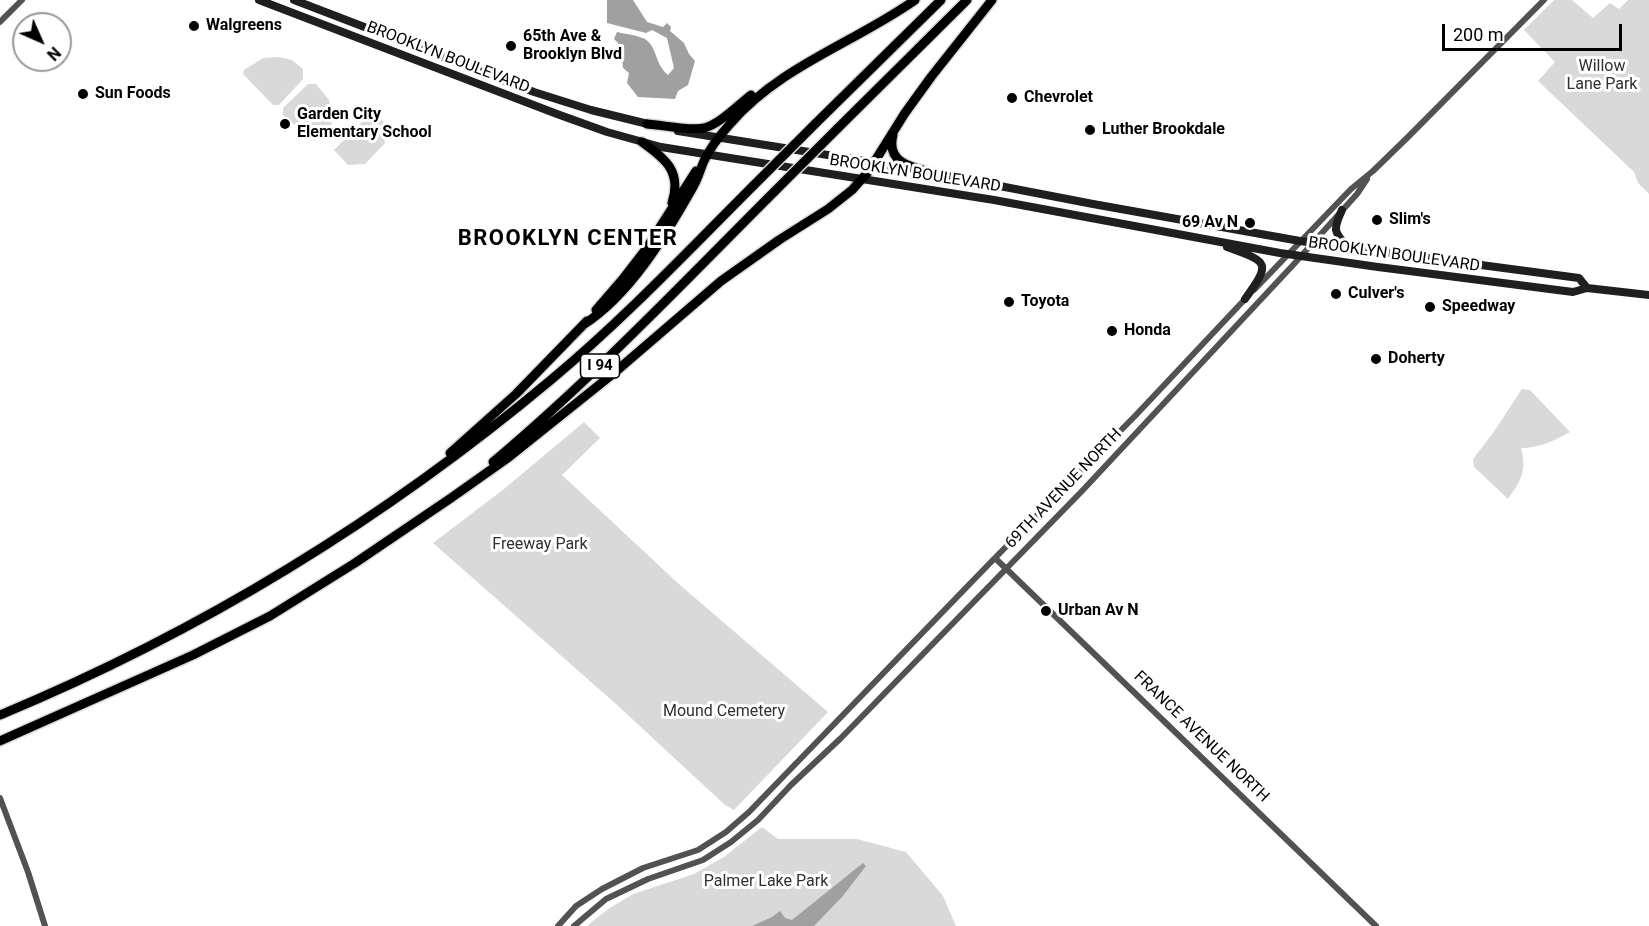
<!DOCTYPE html>
<html>
<head>
<meta charset="utf-8">
<style>
  body { margin:0 }
  #map { position:relative; width:1649px; height:926px; overflow:hidden; background:#fff; font-family:Roboto,sans-serif }
  canvas { display:block }
  .north { position:absolute; left:12px; top:12px; width:60px; height:60px; box-sizing:border-box; background:#fff; border:2px solid #999; border-radius:50%; rotate:135deg; font-size:16px; font-weight:700; line-height:24px; text-align:center; color:#000 }
  .north::after { content:''; display:block; margin:auto; width:21px; height:27px; background:#000; clip-path:polygon(50% 0,100% 100%,50% 72%,0 100%) }
  .scale { position:absolute; left:1442px; top:24px; width:180px; height:27px; box-sizing:border-box; border:3px solid #000; border-top:0; padding-left:8px; font-size:18px; line-height:21px; white-space:nowrap; color:#000; -webkit-text-stroke:4px #fff; paint-order:stroke }
</style>
</head>
<body>
<div id="map">
<canvas width="1649" height="926"></canvas>
<div class="north">N</div>
<div class="scale">200 m</div>
</div>
<script>
const g = document.querySelector('canvas').getContext('2d');
g.lineJoin = 'round';
function paint(path, color) {
  g.fillStyle = color;
  g.fill(path, 'evenodd');
}
function strokePath(path, color, width, dash) {
  g.strokeStyle = color;
  g.lineWidth = width;
  g.lineCap = dash ? 'butt' : 'round';
  g.setLineDash(dash || []);
  g.stroke(path);
}
function label(font, color, halo, rows, align = 'center') {
  g.font = font + ' Roboto,sans-serif';
  g.lineWidth = 6;
  g.setLineDash([]);
  g.textBaseline = 'middle';
  g.strokeStyle = halo;
  g.fillStyle = color;
  for (const [text, x, y, turn = 0] of rows) {
    g.save();
    g.translate(x, y);
    g.rotate((+turn || 0) * Math.PI / 180);
    g.textAlign = isNaN(turn) ? turn : align;
    if (halo) g.strokeText(text, 0, 0);
    g.fillText(text, 0, 0);
    g.restore();
  }
}
const green = new Path2D(`
  M1554 0H1572L1593 18 1610 3 1619 9 1628 0H1649V194L1638 183 1634 172 1538 81 1555 62 1524 30Z
  M279 57 292 60 303 69V79L279 105H273L243 74 244 70 263 58Z
  M308 84H316L329 100 334 118 327 134 314 141 283 115V108Z
  M370 114C379 116 383 119 387 128L384 135 385 143 365 164 348 165 334 150Z
  M1522 389 1530 390 1570 432C1554 441 1539 448 1521 448 1527 471 1521 481 1508 499L1474 467 1473 459 1493 433Z
  M584 422 600 438 562 475 680 585 828 712 734 810 725 805 616 704 433 543 504 489Z
  M762 827 778 839H857L906 852 943 896 956 926H587L608 909 633 894 694 874 724 857Z`);
const water = new Path2D(`
  M607 0H633L647 22 663 27 667 23 671 27 670 31 684 43 689 54 695 61 688 85 678 91 675 99 638 97 627 83 629 73 623 68 621 46 614 39 617 32C625 34 637 35 645 39 657 46 655 65 668 75L674 68 667 38 652 30 646 33 607 23Z
  M863 863 866 866 842 897 814 926H752L772 917 780 911 785 918 792 920Z`);
const tertiary = new Path2D(`
  M0 22 22 0
  M1254 290 1351 189 1373 171 1408 137 1544 0
  M995 558 1376 926
  M0 798 28 872 45 926
  M558 926 576 906 602 889 643 868 698 850 726 832 749 812 990 563 1135 416 1247 297
  M574 926 606 899 648 879 703 860 731 842 758 820 791 785 841 738 1082 491 1294 264 1357 194 1367 179`);
const secondary = new Path2D(`
  M259 0 557 114 607 132 661 147 994 200 1280 253 1378 267 1573 292 1587 288 1649 295
  M294 0 534 92 591 110 652 125
  M678 131 909 168
  M927 172 1093 204 1300 241 1579 278 1587 288
  M1342 210C1333 229 1333 233 1349 247
  M1227 247C1268 262 1272 262 1245 299`);
const motorway = new Path2D(`
  M647 124C663 125 690 131 704 128 720 124 738 105 751 95
  M815 124 941 0
  M837 129 967 0
  M893 135C886 162 910 167 930 172
  M642 142C666 159 682 172 672 203
  M596 310 622 280 646 249 696 171
  M583 325C630 295 666 235 693 187 698 179 700 170 704 161 710 148 720 135 730 124 780 66 854 43 915 0
  M450 453 516 394 587 321
  M493 462C593 378 683 283 775 191
  M0 715C200 632 386 518 552 379 624 319 688 251 754 185
  M0 741 193 655 270 616 355 563 451 498 509 457 614 373 721 281 779 240 828 209 852 190 868 172 905 113 931 77 992 0`);
const motorwayBridge = new Path2D(`
  M754 185 815 124
  M775 191 837 129`);
const markers = [
  [194,26,6,"#000"],
  [511,46,6,"#000"],
  [83,94,6,"#000"],
  [1012,98,6,"#000"],
  [285,124,6,"#000"],
  [1090,130,6,"#000"],
  [1377,220,6,"#000"],
  [1250,223,6,"#000"],
  [1336,294,6,"#000"],
  [1009,302,6,"#000"],
  [1430,307,6,"#000"],
  [1112,331,6,"#000"],
  [1376,359,6,"#000"],
  [1046,611,6,"#000"]
];
const shields = [
  [600,366,39]
];
const shieldNames = [
  ["I 94",600,366]
];
const poiNames = [
  ["Walgreens",206,26],
  ["65th Ave &",523,37],
  ["Brooklyn Blvd",523,55],
  ["Sun Foods",95,94],
  ["Chevrolet",1024,98],
  ["Garden City",297,115],
  ["Elementary School",297,133],
  ["Luther Brookdale",1102,130],
  ["Slim's",1389,220],
  ["69 Av N",1238,223,"right"],
  ["Culver's",1348,294],
  ["Toyota",1021,302],
  ["Speedway",1442,307],
  ["Honda",1124,331],
  ["Doherty",1388,359],
  ["Urban Av N",1058,611]
];
const streetNames = [
  ["BROOKLYN BOULEVARD",448,58,21],
  ["BROOKLYN BOULEVARD",915,174,9],
  ["BROOKLYN BOULEVARD",1394,255,8],
  ["69TH AVENUE NORTH",1064,489,-46],
  ["FRANCE AVENUE NORTH",1201,737,44]
];
const parkNames = [
  ["Willow",1602,67],
  ["Lane Park",1602,85],
  ["Freeway Park",540,545],
  ["Mound Cemetery",724,712],
  ["Palmer Lake Park",766,882]
];
const districtNames = [
  ["BROOKLYN CENTER",568,239]
];
paint(green, '#d9d9d9');
paint(water, '#a0a0a0');
strokePath(motorway, '#dbdbdb', 12);
strokePath(tertiary, '#525252', 6);
strokePath(secondary, '#1f1f1f', 8);
strokePath(motorway, '#000', 9);
strokePath(motorwayBridge, '#dbdbdb', 12, []);
strokePath(motorwayBridge, '#000', 9);
for (const [x, y, r, color] of markers) {
  const dot = new Path2D();
  dot.arc(x, y, r, 0, 2 * Math.PI);
  g.fillStyle = color;
  g.fill(dot);
  strokePath(dot, '#fff', 2);
}
for (const [x, y, w] of shields) {
  const box = new Path2D();
  box.roundRect(x - w / 2, y - 12, w, 24, 4.5);
  g.fillStyle = '#fff';
  g.fill(box);
  strokePath(box, '#000', 1.5);
}
label('bold 15px', '#000', null, shieldNames);
label('bold 16px', '#000', '#fff', poiNames, 'left');
label('16px', '#000', '#fff', streetNames);
label('16px', '#303030', '#fff', parkNames);
g.letterSpacing = '1.5px';
label('bold 22px', '#000', '#fff', districtNames);
g.letterSpacing = '0px';
</script>
</body>
</html>
